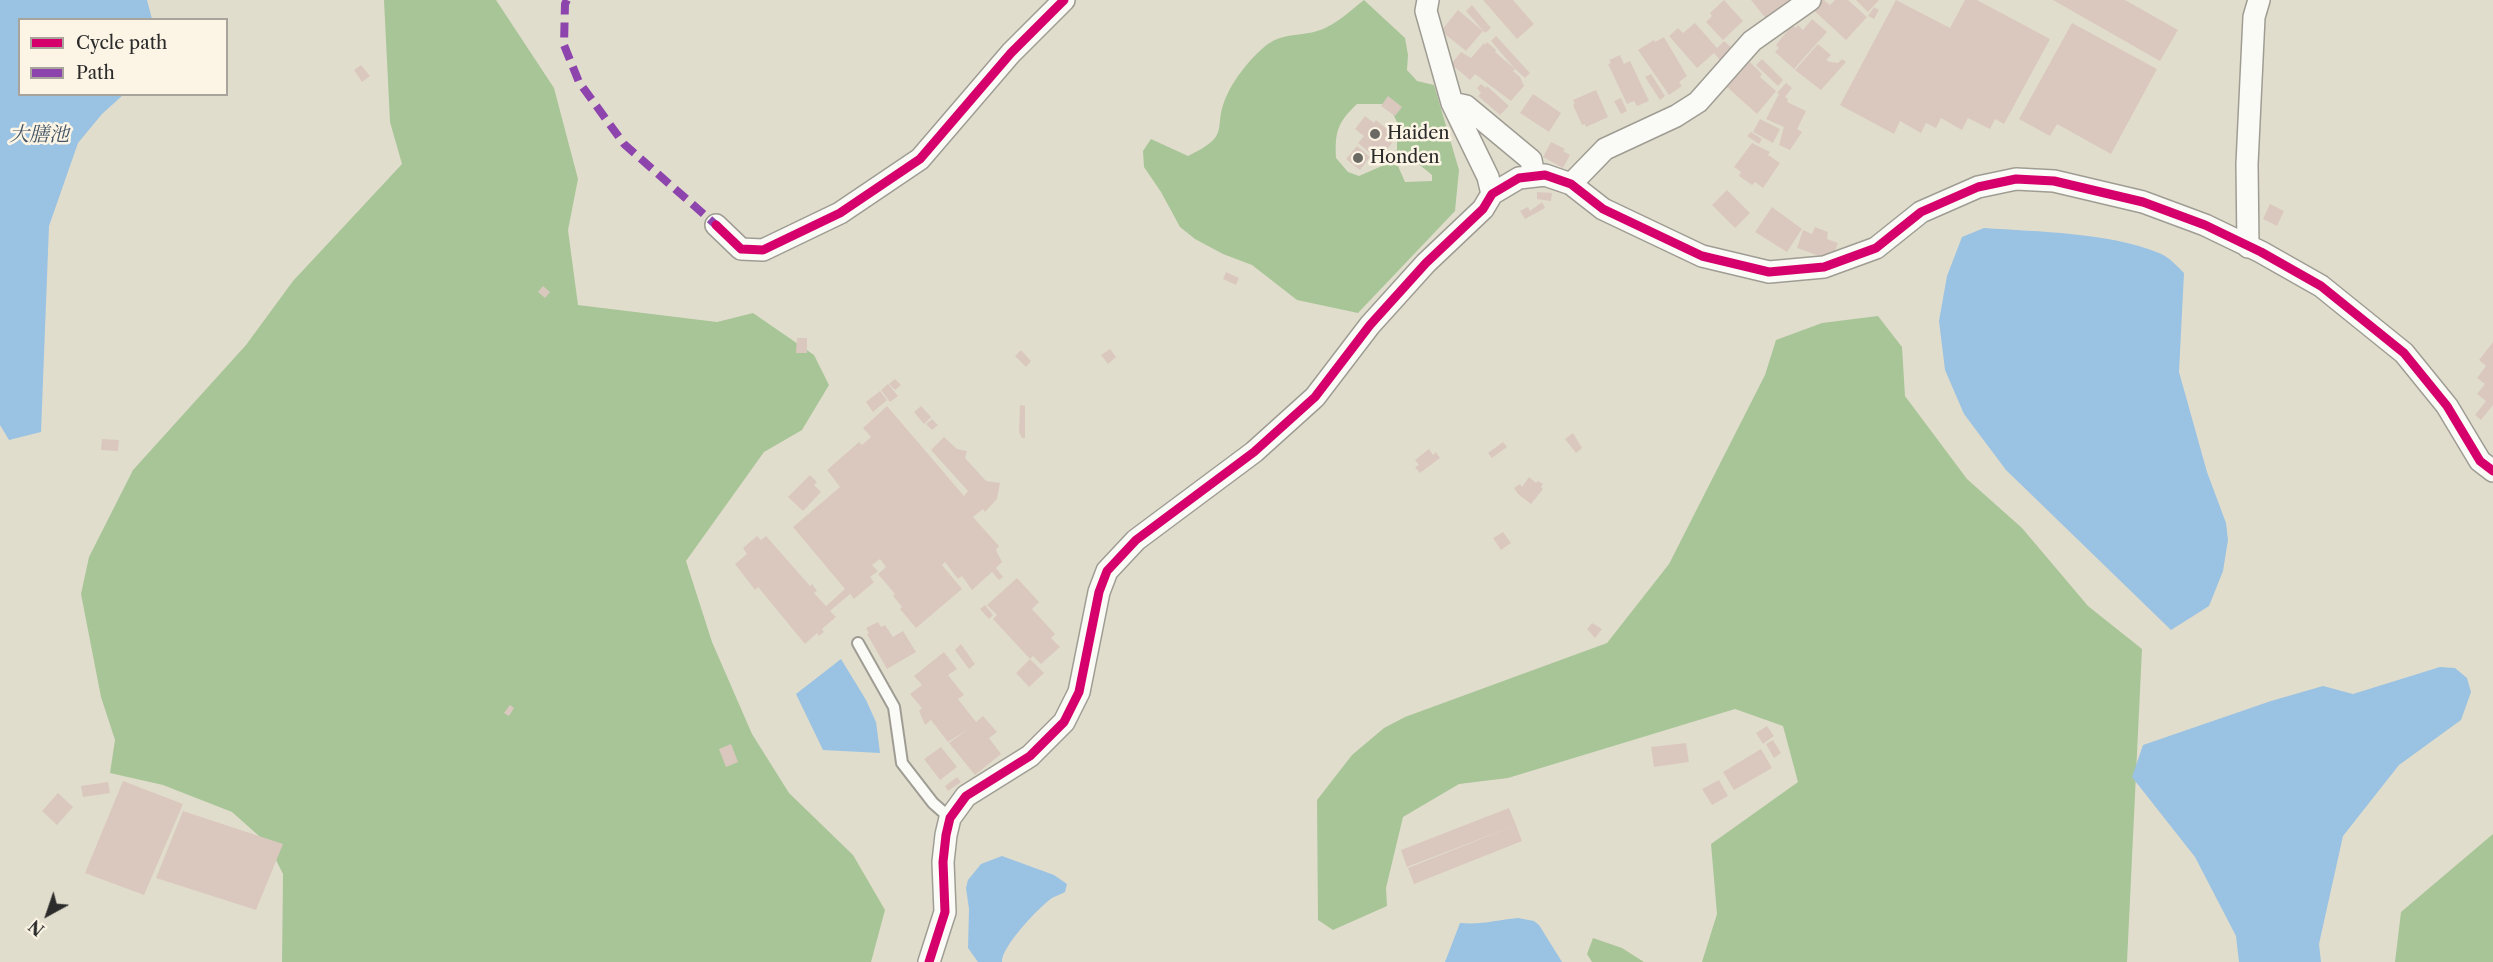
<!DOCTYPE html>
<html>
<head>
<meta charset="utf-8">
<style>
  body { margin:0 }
  #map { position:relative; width:2493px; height:962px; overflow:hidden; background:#e1ddcc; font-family:"Libre Caslon Text",serif }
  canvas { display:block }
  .legend { position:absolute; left:18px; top:18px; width:210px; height:78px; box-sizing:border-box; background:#fcf5e5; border:2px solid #a8a49b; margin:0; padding:8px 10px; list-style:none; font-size:18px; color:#2b2b2b }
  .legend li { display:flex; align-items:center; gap:12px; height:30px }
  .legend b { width:30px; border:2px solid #a8a49b }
  .north { position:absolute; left:18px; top:884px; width:60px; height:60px; -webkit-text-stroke:4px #fcf5e5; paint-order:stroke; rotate:220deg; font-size:16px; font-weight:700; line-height:24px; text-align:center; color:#2b2b2b }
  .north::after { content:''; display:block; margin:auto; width:21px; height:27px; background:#2b2b2b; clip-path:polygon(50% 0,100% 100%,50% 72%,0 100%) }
</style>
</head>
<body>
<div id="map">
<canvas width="2493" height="962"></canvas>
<ul class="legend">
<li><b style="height:8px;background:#d6006c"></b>Cycle path</li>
<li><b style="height:8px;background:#8e44ad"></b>Path</li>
</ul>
<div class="north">N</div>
</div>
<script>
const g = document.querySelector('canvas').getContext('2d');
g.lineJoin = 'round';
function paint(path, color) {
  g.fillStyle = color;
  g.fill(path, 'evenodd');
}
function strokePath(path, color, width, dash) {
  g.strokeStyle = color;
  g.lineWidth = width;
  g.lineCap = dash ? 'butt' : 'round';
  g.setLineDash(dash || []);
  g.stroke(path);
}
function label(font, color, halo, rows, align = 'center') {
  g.font = font + ' "Libre Caslon Text","Noto Serif JP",serif';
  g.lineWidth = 5;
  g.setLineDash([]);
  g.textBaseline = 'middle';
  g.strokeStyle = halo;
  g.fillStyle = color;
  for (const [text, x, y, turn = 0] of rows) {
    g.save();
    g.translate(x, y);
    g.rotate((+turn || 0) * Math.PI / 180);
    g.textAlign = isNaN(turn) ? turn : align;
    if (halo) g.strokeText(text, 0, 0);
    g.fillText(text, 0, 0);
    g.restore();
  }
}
const forest = new Path2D(`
  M384 0H496L554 88 578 179 568 230 578 305 717 322 753 313 814 355 829 385 802 430 764 452 686 561 712 642 752 734 789 793 853 855 885 910 871 962H282L283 874 268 844 232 812 163 785 110 773 115 740 101 697 81 594 89 557 133 470 246 345 293 281 402 164 390 122Z
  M1364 0 1405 38 1408 55 1407 70 1417 81 1434 85 1459 170 1455 211 1358 313 1297 300 1252 265 1223 254 1195 239 1180 227 1161 192 1144 167 1143 151 1151 139 1188 156C1234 134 1211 129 1227 95 1234 79 1250 59 1263 48 1284 29 1305 39 1327 27 1340 21 1352 9 1364 0ZM1357 104H1388L1397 122V153L1409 156 1432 175V181L1405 182 1398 166 1391 162 1359 176 1348 172 1336 158C1335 132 1337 123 1357 104Z
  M1878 316 1902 347 1905 396 1967 479 2022 528 2088 606 2142 649 2127 962H1702L1717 914 1711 844 1798 782 1783 726 1735 709 1508 778 1459 784 1403 817 1386 888 1387 906 1333 930 1318 920 1317 800 1352 755 1384 728 1405 717 1607 643 1669 564 1765 375 1776 340 1822 323Z
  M2493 834V962H2395L2401 912Z
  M1593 938 1622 948 1644 962H1592L1587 954Z`);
const water = new Path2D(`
  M0 0H147L152 19 20 20V94L123 95 102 114 78 143 49 226 41 432 9 440 0 425Z
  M1984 228C2039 232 2107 232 2159 253 2168 256 2177 266 2184 273L2179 372 2207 472 2226 523 2228 540 2223 571 2209 606 2171 630 2006 470 1964 414 1945 370 1939 321 1947 276 1962 237Z
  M841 659 866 700 876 722 880 753 823 750 796 694Z
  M2440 667 2455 668 2467 678 2471 692 2461 720 2399 765 2343 836 2319 944 2321 962H2239L2236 936 2195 857 2132 777 2143 745 2271 701 2323 686 2353 694Z
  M1002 856 1054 875 1067 884 1065 892C1061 894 1056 896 1052 898 1039 907 1001 947 1002 962H978L968 948 969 909 966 888 968 880 981 864Z
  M1518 918 1534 921 1539 925 1562 962H1445L1460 923C1483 925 1496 920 1518 918Z`);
const building = new Path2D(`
  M1483 0H1513L1534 24 1517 39Z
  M1724 0 1743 21 1723 40 1706 22 1712 16 1710 13Z
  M1751 0H1789L1767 20Z
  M1819 0H1824L1830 5 1835 0H1848L1867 17 1846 40 1811 8Z
  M1856 0H1879L1868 12Z
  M1896 0 1950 28 1965 0H1977L2050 39 2004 124 1995 119 1990 129 1968 118 1962 130 1941 118 1936 128 1926 123 1921 133 1900 121 1894 134 1840 105Z
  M2053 0H2125L2178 30 2160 61Z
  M1472 5 1491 28 1485 33 1466 11Z
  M1874 7 1879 10 1874 19 1868 16Z
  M1458 10 1483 31 1466 51 1441 31Z
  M1812 19 1827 32 1794 69 1775 52 1779 48 1776 45 1792 25 1796 28 1798 25 1803 30Z
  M1695 23 1717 48 1724 41 1732 48 1720 60 1714 53 1697 68 1669 36 1678 28 1683 33Z
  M2072 23 2157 69 2111 154 2057 124 2050 136 2019 119Z
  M1496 36 1530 73 1525 78 1515 69 1513 71 1520 77 1524 86 1511 101 1475 74 1470 80 1451 64 1461 52 1471 58 1484 43 1485 45 1487 42 1496 50 1495 52 1515 69 1491 41Z
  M1664 37 1687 76 1679 82 1682 86 1669 95 1638 50 1654 40 1655 42Z
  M1818 44 1831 55 1826 60 1830 62 1838 63 1842 59 1846 62 1821 90 1795 70Z
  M1620 55 1624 64 1630 61 1649 101 1637 106 1634 101 1627 104 1608 64 1611 63 1609 60Z
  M1762 59 1783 80 1778 86 1756 65Z
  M1750 62 1762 74 1760 77 1776 91 1757 114 1727 87Z
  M361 65 370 76 362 82 354 70Z
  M1651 74 1665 96 1660 100 1645 77Z
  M1786 83 1792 88 1785 97 1788 99 1787 102 1806 111 1797 129 1802 132 1790 150 1779 145 1784 127 1766 119 1779 94 1777 93Z
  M1481 84 1486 88 1487 86 1509 106 1500 115 1478 96 1481 93 1477 88Z
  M1596 90 1608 117 1586 127 1585 124 1582 125 1573 105 1575 104 1573 100Z
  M1533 94 1561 113 1549 132 1520 113Z
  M1388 96 1402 107 1395 116 1381 106Z
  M1621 98 1627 111 1621 114 1614 101Z
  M1365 116 1374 123 1376 120 1388 130 1386 132 1395 139 1384 153 1375 146 1370 153 1358 143 1364 136 1355 129Z
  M1760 119 1780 129 1773 143 1753 132Z
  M1751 132 1762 139 1759 144 1747 136Z
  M1551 142 1565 149 1563 151 1570 155 1563 168 1543 157Z
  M1752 143 1770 152 1768 155 1780 163 1763 188 1755 182 1752 185 1739 176 1741 172 1734 167Z
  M1357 146 1370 157 1360 170 1346 159Z
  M1727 190 1750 213 1735 228 1712 205Z
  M1537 192 1552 193 1551 201 1537 199Z
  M1542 202 1545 208 1525 219 1520 211 1528 207 1530 211Z
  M2270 204 2284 211 2277 226 2263 219Z
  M1772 207 1802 229 1787 252 1755 232Z
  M1815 227 1828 232 1827 239 1838 243 1831 260 1797 248 1803 230 1812 234Z
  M1226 272 1239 278 1236 285 1223 279Z
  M543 286 550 292 545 298 538 292Z
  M797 338H807V353H796Z
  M2493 342V405L2481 420 2475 415 2486 401 2477 394 2485 384 2477 378 2486 366 2479 360Z
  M1110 349 1116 357 1108 364 1101 355Z
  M1021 350 1031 361 1026 367 1015 356Z
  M895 379 901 385 895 390 889 384Z
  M888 384 898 396 890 402 881 390Z
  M880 391 887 400 873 412 866 402Z
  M1020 405 1025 406V438H1022L1019 432Z
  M887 406 964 496 968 491 931 450 944 437 957 449 967 451 965 458 986 481 1000 483 997 499 985 512 983 509 973 517 999 546 996 550 1002 562 996 568 1003 577 999 580 992 572 972 590 962 576 958 579 945 562 942 565 962 589 916 628 900 609 902 607 893 596 895 594 878 574 886 567 880 559 872 565 878 571 870 577 874 582 854 599 850 594 830 611 836 617 822 629 824 632 819 636 817 633 805 644 758 587 755 590 735 564 747 554 743 548 757 536 761 540 766 536 810 586 812 584 817 591 814 593 826 606 845 589 793 527 840 487 827 470 859 442 862 445 871 437 863 428Z
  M921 406 931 417 924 424 914 412Z
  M932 419 938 425 932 430 926 424Z
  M1573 433 1582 448 1576 453 1565 439Z
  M102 439 119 440 118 451 101 450Z
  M1503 442 1507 447 1492 458 1488 453Z
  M1429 449 1433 455 1436 452 1440 458 1420 473 1415 467 1419 465 1415 460Z
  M810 475 817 482 814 485 821 492 803 511 788 497Z
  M1529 477 1536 483 1538 481 1543 484 1541 487 1543 489 1531 504 1518 494 1514 488 1520 484 1522 487Z
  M1503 532 1511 543 1501 550 1493 538Z
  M1017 578 1039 602 1032 609 1055 634 1051 638 1060 647 1041 664 1033 656 1030 659 993 619 997 615 987 605Z
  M985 605 993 615 989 619 980 609Z
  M878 622 881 627 885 625 893 637 903 631 916 652 887 669 867 634 869 633 866 628Z
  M1592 623 1602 629 1595 638 1587 629Z
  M961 644 975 664 969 669 955 650Z
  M944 652 957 669 948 675 964 695 958 699 976 722 983 716 997 732 989 738 1001 754 975 775 949 743 968 729 948 742 931 720 925 725 919 711 922 708 910 694 922 685 914 676Z
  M1030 659 1044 673 1029 687 1016 673Z
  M510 705 514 708 509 716 504 713Z
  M1767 726 1774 736 1763 744 1756 733Z
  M1773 740 1781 753 1774 758 1766 744Z
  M1686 743 1689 762 1654 767 1651 747Z
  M731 744 738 762 726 767 719 749Z
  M941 747 957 767 940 780 924 759Z
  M1761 749 1772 768 1734 790 1723 772Z
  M957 777 961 782 948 791 945 786Z
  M1719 780 1728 796 1712 805 1702 789Z
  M123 781 183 804 144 895 85 873Z
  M108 782 110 793 83 797 81 786Z
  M58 793 73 807 57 825 42 811Z
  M1509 808 1516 825 1407 867 1401 850Z
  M183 811 283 844 256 910 156 878Z
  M1516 825 1522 841 1414 884 1408 868Z`);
const service = new Path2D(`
  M858 643 894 707 902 763 933 803 950 818`);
const minor = new Path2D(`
  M1428 0 1426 11 1452 103 1488 177 1492 194
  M1452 103 1466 106 1531 160 1534 176
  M1571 184 1605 149 1676 116 1698 102 1752 41 1810 0
  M716 225 741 249 763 250 840 213 920 159 1011 53 1064 0
  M2248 247 2247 164 2254 17 2259 0
  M929 962 945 912 943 862 946 835 950 818 966 796 1030 756 1064 722 1079 692 1099 592 1107 571 1136 540 1254 452 1315 397 1370 325 1426 263 1483 209 1492 194 1519 178 1545 175 1571 184 1603 209 1702 256 1769 272 1824 267 1876 248 1921 212 1978 187 2016 179 2054 181 2143 202 2205 225 2261 252 2321 286 2404 353 2447 406 2480 461 2493 471`);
const quiet = new Path2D(`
  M567 0 565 4 564 45 579 82 624 144 716 225`);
const cycleway = new Path2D(`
  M716 225 741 249 763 250 840 213 920 159 1011 53 1064 0
  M929 962 945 912 943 862 946 835 950 818 966 796 1030 756 1064 722 1079 692 1099 592 1107 571 1136 540 1254 452 1315 397 1370 325 1426 263 1483 209 1492 194 1519 178 1545 175 1571 184 1603 209 1702 256 1769 272 1824 267 1876 248 1921 212 1978 187 2016 179 2054 181 2143 202 2205 225 2261 252 2321 286 2404 353 2447 406 2480 461 2493 471`);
const markers = [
  [1375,134,6,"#6b6963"],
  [1358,158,6,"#6b6963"]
];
const poiNames = [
  ["Haiden",1387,134],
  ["Honden",1370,158]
];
const waterNames = [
  ["大膳池",39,135]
];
paint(forest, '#a8c598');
paint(water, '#9ac2e3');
paint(building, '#dac8bf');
strokePath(service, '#9f9d93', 14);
strokePath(minor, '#9f9d93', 24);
strokePath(service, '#fafaf7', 10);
strokePath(minor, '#fafaf7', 21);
strokePath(quiet, '#8e44ad', 8, [15, 8]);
strokePath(cycleway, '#d6006c', 9);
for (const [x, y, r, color] of markers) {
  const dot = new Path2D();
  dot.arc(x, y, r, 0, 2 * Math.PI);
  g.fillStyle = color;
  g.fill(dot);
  strokePath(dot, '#fcf5e5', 2);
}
label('18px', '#2b2b2b', '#fcf5e5', poiNames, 'left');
label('italic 20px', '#435565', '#fcf5e5', waterNames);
</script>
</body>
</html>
